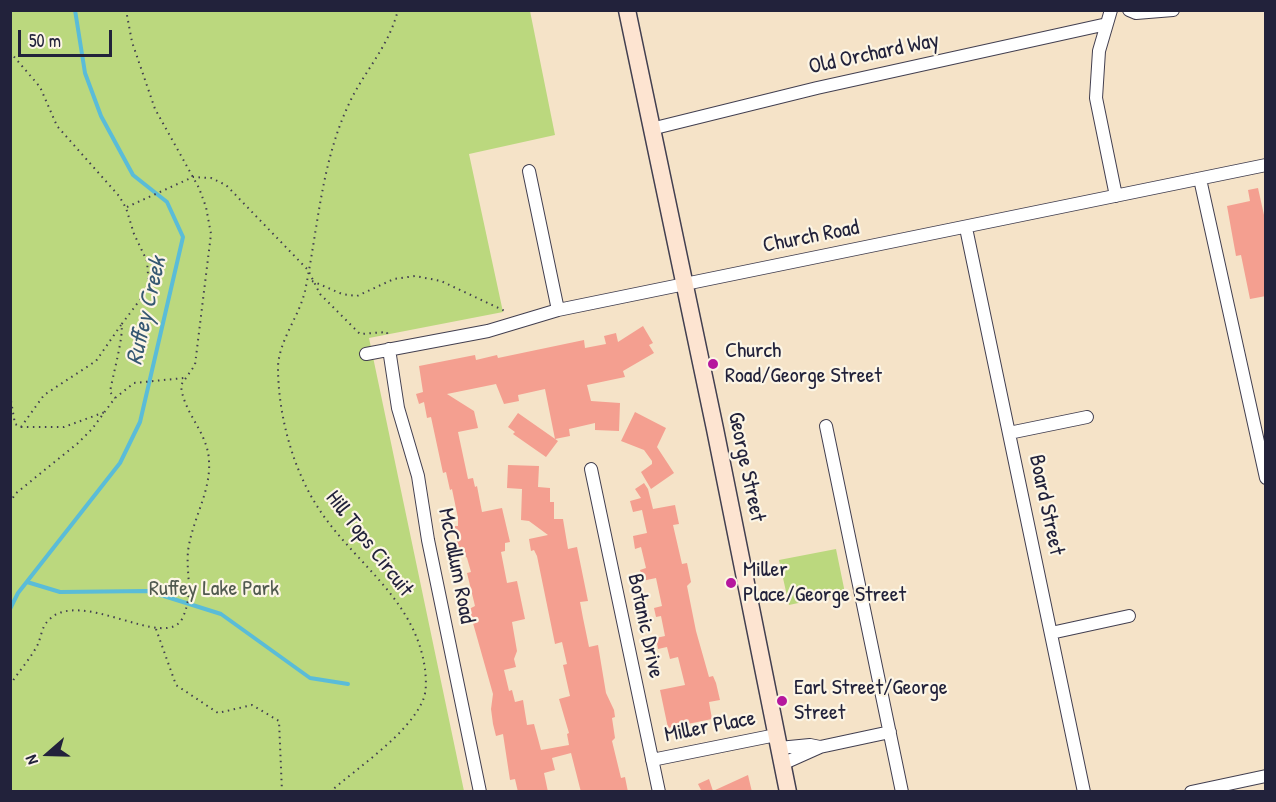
<!DOCTYPE html>
<html>
<head>
<meta charset="utf-8">
<style>
  body { margin:0 }
  #map { position:relative; width:1276px; height:802px; overflow:hidden; background:#f5e3c8; font-family:"Patrick Hand",sans-serif }
  canvas { display:block }
  .frame { position:absolute; inset:0; border:12px solid #22223b; pointer-events:none }
  .north { position:absolute; left:18px; top:724px; width:60px; height:60px; -webkit-text-stroke:4px #fcf5e5; paint-order:stroke; rotate:250deg; font-size:16px; font-weight:700; line-height:24px; text-align:center; color:#22223b }
  .north::after { content:''; display:block; margin:auto; width:21px; height:27px; background:#22223b; clip-path:polygon(50% 0,100% 100%,50% 72%,0 100%) }
  .scale { position:absolute; left:18px; top:30px; width:94px; height:27px; box-sizing:border-box; border:3px solid #22223b; border-top:0; padding-left:8px; font-size:18px; line-height:21px; white-space:nowrap; color:#22223b; -webkit-text-stroke:4px #fcf5e5; paint-order:stroke }
</style>
</head>
<body>
<div id="map">
<canvas width="1276" height="802"></canvas>
<div class="frame"></div>
<div class="north">N</div>
<div class="scale">50 m</div>
</div>
<script>
const g = document.querySelector('canvas').getContext('2d');
g.lineJoin = 'round';
function paint(path, color) {
  g.fillStyle = color;
  g.fill(path, 'evenodd');
}
function strokePath(path, color, width, dash) {
  g.strokeStyle = color;
  g.lineWidth = width;
  g.lineCap = dash ? 'butt' : 'round';
  g.setLineDash(dash || []);
  g.stroke(path);
}
function label(font, color, halo, rows, align = 'center') {
  g.font = font + ' "Patrick Hand",sans-serif';
  g.lineWidth = 4.5;
  g.setLineDash([]);
  g.textBaseline = 'middle';
  g.strokeStyle = halo;
  g.fillStyle = color;
  for (const [text, x, y, turn = 0] of rows) {
    g.save();
    g.translate(x, y);
    g.rotate((+turn || 0) * Math.PI / 180);
    g.textAlign = isNaN(turn) ? turn : align;
    if (halo) g.strokeText(text, 0, 0);
    g.fillText(text, 0, 0);
    g.restore();
  }
}
const green = new Path2D(`
  M10 11H530L555 135 469 154 503 312 369 338 464 791H11Z
  M836 549 845 593 789 605 779 560Z`);
const stream = new Path2D(`
  M27 582 60 592 148 591 221 614 310 678 348 684
  M10 609 18 593 120 463 140 422 183 237 167 202 133 175 101 116 85 73 75 10`);
const building = new Path2D(`
  M1258 188 1266 224V296L1250 299 1241 255 1236 256 1227 206 1250 201 1248 190Z
  M643 326 653 343 649 345 654 353 623 371 625 377 587 385 591 401 620 403 619 431 595 430V423L569 429 570 436 555 439 545 389 518 395 519 401 504 404 496 384 447 394 474 411 478 428 458 432 468 479 473 478 475 487 477 486 482 512 502 508 510 542 505 543V551L501 552 507 583 517 581 525 619 512 622 517 651 514 659 516 667 504 670 509 691 512 690 515 702 523 700 527 725 534 724 541 750 569 745 567 734 569 733 559 699 570 696 563 665 567 664 562 642 555 644 537 556 534 550 531 551 529 539 548 535 529 521 521 520 522 489 507 488 508 465 539 466 538 487 550 488V502H554V519H563L568 549 577 547 588 601 580 602 583 618 589 647 598 645 606 693 614 710 615 717 612 718 615 738 612 741 621 778 625 777 628 792H581L571 753 552 758 555 770 544 773 548 792H518L515 779 510 780 503 734 496 736 493 724 491 709 493 694 469 609 475 606 467 573 471 572 467 558 458 546 454 526H458V518L452 489 450 490 446 472 443 473 431 417 427 418 424 402 419 404 416 394 423 392 419 366 475 355 476 360 497 355 498 358 584 340 585 348 606 344 604 336 616 333 618 342Z
  M635 412 666 428 657 447 674 473 651 489 641 472 652 464V461L644 450 621 441Z
  M518 413 558 441 546 457 513 434 515 432 508 427Z
  M644 483 648 489 653 509 675 505 679 524 673 525 682 564 687 563 691 582 687 586 696 631 709 677 713 676 716 683 720 700 709 702 712 719 668 728 660 690 685 685 678 657 670 659 667 647 658 649 656 638 665 636 661 616 656 617 654 608 662 606 656 578 642 581 640 570 646 568 641 547 635 549 633 536 647 533 642 510 633 512 630 501 641 498 635 489Z
  M748 775 752 792H702L698 784 709 779 713 791Z`);
const path = new Path2D(`
  M10 52 40 87 57 126 119 196 126 208 134 234 147 261 149 288 121 325C125 331 112 379 110 392L115 398
  M127 207 193 177 211 178 226 185 308 270 320 294 360 334 387 332 388 338
  M312 281 342 294 357 296 394 279 415 276 441 281 507 312
  M10 395 15 424 21 427H64L105 412
  M21 427 44 395 96 361 121 325
  M10 503 15 494 78 443 92 429 115 398 134 383 184 378
  M156 629 176 685 218 713 252 705 279 721 282 792
  M10 685C19 671 31 658 38 644 41 637 42 627 47 622 78 584 167 654 183 617 195 589 184 570 189 545 194 517 211 490 209 461 208 432 183 413 181 385L195 365 211 234 206 207 199 188 155 109 132 42 126 10
  M330 792C358 767 408 735 423 700 427 691 426 679 425 669 415 597 352 562 317 506 292 467 278 413 278 367 279 340 299 317 305 291 318 229 321 164 348 106 363 72 388 49 398 10`);
const street = new Path2D(`
  M1111 10 1099 51 1096 98 1116 196
  M1129 10 1136 13 1173 10
  M651 129 817 88 1107 24
  M529 171 558 310
  M1200 179 1266 478
  M966 228 1084 792
  M389 349 398 408 418 476 428 540 480 792
  M366 354 488 331 558 310 1266 165
  M826 426 902 792
  M1009 433 1087 417
  M591 469 659 792
  M1051 633 1129 616
  M779 748 810 745 820 747
  M652 760 776 735
  M782 764 820 747 890 732
  M1191 792 1266 776`);
const secondary = new Path2D(`
  M627 10 715 429 788 792`);
const markers = [
  [713,364,6,"#b5179e"],
  [731,583,6,"#b5179e"],
  [782,701,6,"#b5179e"]
];
const streetNames = [
  ["Old Orchard Way",874,54,-12],
  ["Church Road",811,237,-11],
  ["George Street",746,467,78],
  ["Board Street",1046,505,78],
  ["Hill Tops Circuit",369,544,52],
  ["McCallum Road",456,566,79],
  ["Botanic Drive",645,626,78],
  ["Miller Place",710,727,-11]
];
const poiNames = [
  ["Church",725,351],
  ["Road/George Street",725,376],
  ["Miller",743,570],
  ["Place/George Street",743,595],
  ["Earl Street/George",794,688],
  ["Street",794,713]
];
const parkNames = [
  ["Ruffey Lake Park",214,589]
];
const waterNames = [
  ["Ruffey Creek",147,311,-77]
];
paint(green, '#bbd87e');
strokePath(stream, '#5abcd8', 4);
paint(building, '#f49f90');
strokePath(street, '#423f50', 14);
strokePath(secondary, '#423f50', 19);
strokePath(path, '#423f50', 2, [1.5, 4.5]);
strokePath(street, '#fff', 12);
strokePath(secondary, '#fde4d1', 16);
for (const [x, y, r, color] of markers) {
  const dot = new Path2D();
  dot.arc(x, y, r, 0, 2 * Math.PI);
  g.fillStyle = color;
  g.fill(dot);
  strokePath(dot, '#fcf5e5', 2);
}
label('22px', '#22223b', '#fcf5e5', streetNames);
label('22px', '#22223b', '#fcf5e5', poiNames, 'left');
label('22px', '#50594f', '#fcf5e5', parkNames);
label('italic 24px', '#365872', '#fcf5e5', waterNames);
</script>
</body>
</html>
